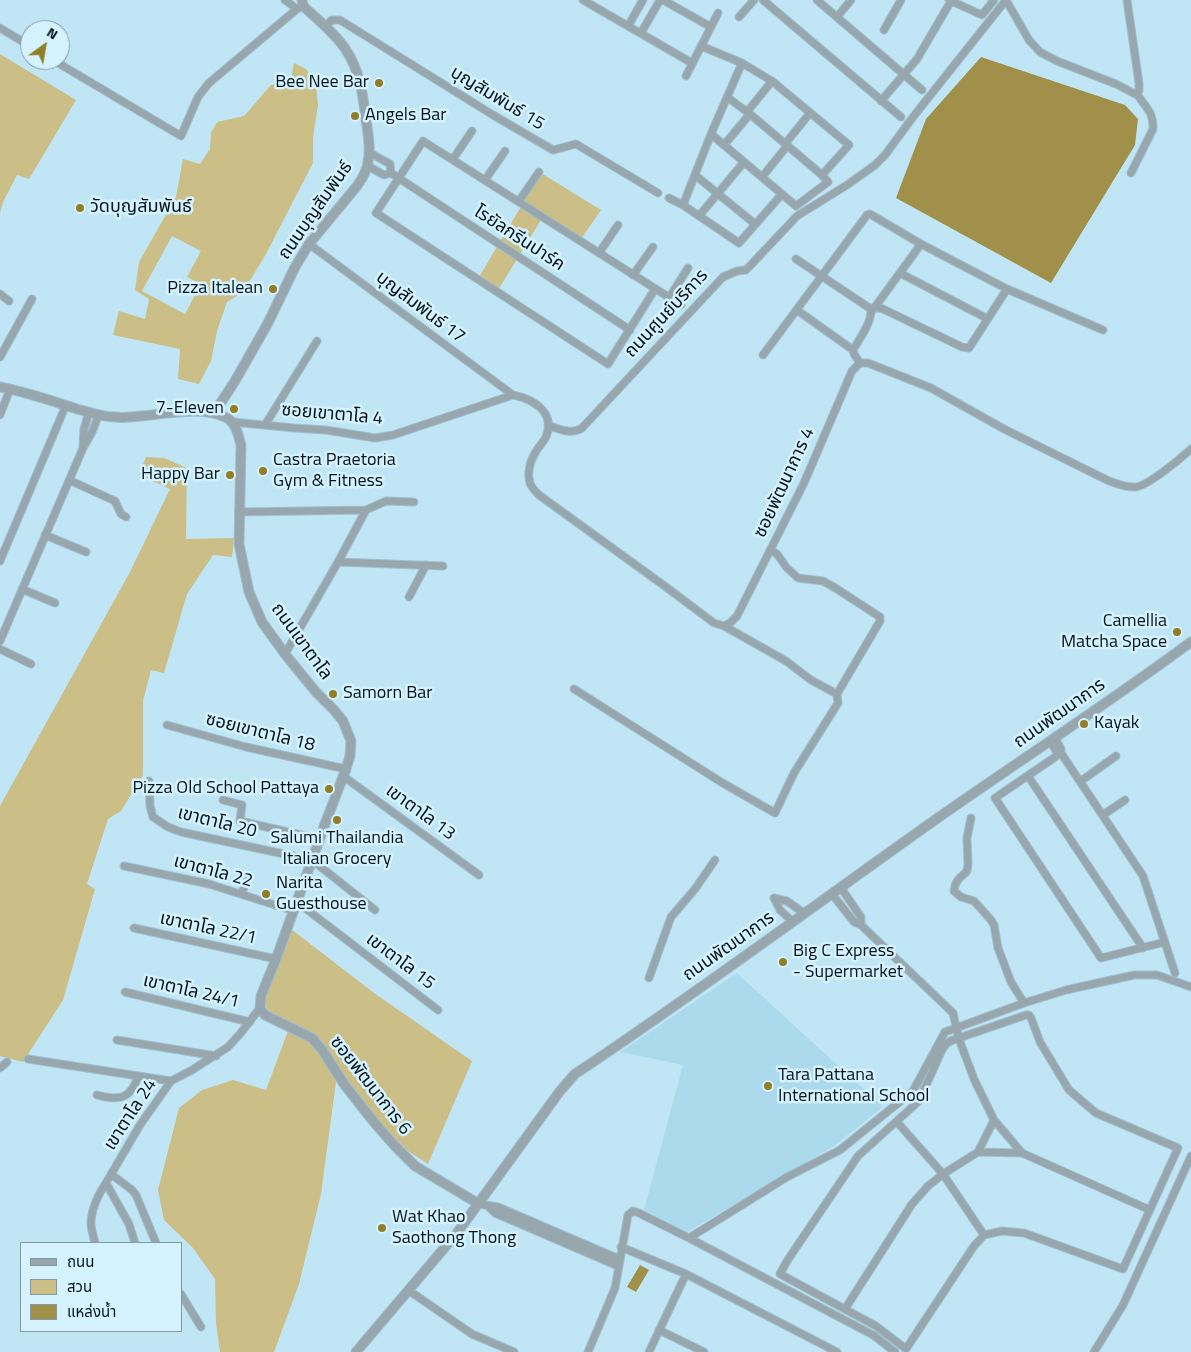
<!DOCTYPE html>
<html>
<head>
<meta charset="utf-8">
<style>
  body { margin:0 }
  #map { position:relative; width:1191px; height:1352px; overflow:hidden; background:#c0e6f6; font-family:"Titillium Web","Noto Sans Thai",sans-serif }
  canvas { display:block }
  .legend { position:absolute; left:20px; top:1242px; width:162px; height:90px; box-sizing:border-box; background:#d4f2ff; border:1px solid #8299a3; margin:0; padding:6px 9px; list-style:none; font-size:15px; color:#061419 }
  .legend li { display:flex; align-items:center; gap:10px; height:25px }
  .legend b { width:25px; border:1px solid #8299a3 }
  .north { position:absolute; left:20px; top:20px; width:50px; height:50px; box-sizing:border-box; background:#d4f2ff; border:1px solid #8299a3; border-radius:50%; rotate:32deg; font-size:14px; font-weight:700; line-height:20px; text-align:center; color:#061419 }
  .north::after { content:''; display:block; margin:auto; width:18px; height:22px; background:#917e25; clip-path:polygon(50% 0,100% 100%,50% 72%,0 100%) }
</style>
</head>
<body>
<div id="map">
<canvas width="1191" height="1352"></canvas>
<ul class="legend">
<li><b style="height:6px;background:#98a7ae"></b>ถนน</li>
<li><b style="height:14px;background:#cbbe86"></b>สวน</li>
<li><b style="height:14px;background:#a09049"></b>แหล่งน้ำ</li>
</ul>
<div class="north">N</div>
</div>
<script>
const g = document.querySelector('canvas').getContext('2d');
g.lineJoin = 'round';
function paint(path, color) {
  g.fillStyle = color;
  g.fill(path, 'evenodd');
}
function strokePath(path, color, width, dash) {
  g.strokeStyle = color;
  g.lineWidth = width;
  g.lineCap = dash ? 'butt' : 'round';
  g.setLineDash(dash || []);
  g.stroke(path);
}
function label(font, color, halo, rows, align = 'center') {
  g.font = font + ' "Titillium Web","Noto Sans Thai",sans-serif';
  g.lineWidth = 5;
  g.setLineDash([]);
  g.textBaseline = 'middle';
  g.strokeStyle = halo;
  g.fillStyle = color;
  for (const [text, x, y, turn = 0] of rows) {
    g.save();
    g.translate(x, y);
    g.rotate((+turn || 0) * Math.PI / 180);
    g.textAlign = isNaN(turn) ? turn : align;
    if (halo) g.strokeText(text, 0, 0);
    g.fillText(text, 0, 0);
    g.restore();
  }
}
const built = new Path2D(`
  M737 973 883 1107 834 1146 687 1232 644 1210 683 1065 620 1052Z`);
const green = new Path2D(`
  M0 54 76 100 29 179 17 175 3 202 0 213Z
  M294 63 306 69 316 84 318 105 313 137V163L266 254 243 292 227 302 217 331 211 361 199 384 178 379 180 349 113 335 119 311 145 319 149 299 135 290 139 262 176 197 183 159 200 164 210 149 211 133 217 122 244 116 271 85 291 80ZM172 236 201 251 187 277 201 284 185 314 142 291Z
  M541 173 601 210 581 239 544 215 498 290 479 277Z
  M146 457 164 458 187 468 186 539 234 538 232 557 213 555 187 594 164 673 151 670 143 701V775L121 811 108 819 87 884 95 889 63 1000 23 1062 0 1056V806L130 572 170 489 139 475Z
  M291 929 374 993 472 1061 428 1164 408 1151 388 1132 345 1079 322 1042 309 1032 277 1016 268 1010 265 1003 268 988Z
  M288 1031 310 1043 327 1065 336 1082 321 1194 299 1284 274 1352H220L216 1323 215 1279 193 1248 164 1220 158 1190 179 1108 202 1090 233 1080 266 1090Z`);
const water = new Path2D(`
  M981 57 1125 105 1138 119 1135 145 1051 283 896 198 926 119Z
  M640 1265 649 1270 636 1292 627 1287Z`);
const minor = new Path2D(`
  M285 0 297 9
  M583 0 692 63
  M663 0 711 27
  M763 0 901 117
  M817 0 922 90
  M949 0 982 15 994 0
  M1006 0 1029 40 1040 52 1057 61 1116 84 1135 94 1139 91V83L1127 0
  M739 17 754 0
  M837 17 851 0
  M325 26 332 20H340L493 115 553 150 576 144 658 193
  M628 26 643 0
  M0 28 30 46
  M884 30 901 0
  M641 33 660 0
  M701 46 742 63 772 81 849 145 822 175 828 182 796 206 711 134
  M53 60 181 136 198 97 209 83 297 9 303 6
  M686 76 718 13
  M727 97 750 114 822 175
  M881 101 917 59 951 1
  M747 112 772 81
  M785 144 810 113
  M724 145 750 114
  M370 153 390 164 391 173
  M453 159 472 131
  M368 166 384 175 391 173 630 330
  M1131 173 1153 129C1154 112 1145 107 1137 94
  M695 175 755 224
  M762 177 787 146
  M485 180 505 151
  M669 198 683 205 739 243 782 194
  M519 201 539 172
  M683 205 711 134 742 63
  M699 216 744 162
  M309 244 513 395C533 399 556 412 546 437 543 443 538 447 535 453 530 461 527 474 530 483 531 487 536 492 539 495L666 587 714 623 724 626 730 623 737 616 804 483 852 371 860 363H868L931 388 1004 429 1109 481C1118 484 1126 488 1136 487 1149 485 1180 459 1191 449
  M921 244 1007 289 1103 330
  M599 253 618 225
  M796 259 871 309C872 322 860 338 853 350L854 354 860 363
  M900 273 988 319
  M633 275 653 247
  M655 289 608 364 376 213 423 141 681 305
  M0 294 9 301
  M669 298 688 268
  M874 307 883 309 962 347 969 348 1007 289
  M797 310 853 350
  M763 355 867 215 870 214 921 244 883 296 872 311
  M0 357 32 299
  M0 415 10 389
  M233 422 294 428 326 430 375 438 393 435 513 395
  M265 425 317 341
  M548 425C559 429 571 435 582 428L723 277 737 271 746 270 797 216 847 185 875 165 885 155 913 117 1006 0
  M83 447 84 429 89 412
  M69 480 115 501 121 514 126 517
  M239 512 366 510
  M45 535 86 552
  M770 550 777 554 787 568 798 578 823 581 837 589 880 617V621L837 694
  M0 561 66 405
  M338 562 443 566
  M22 589 55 603
  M409 597 426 565
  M0 641 83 448 92 432 99 414
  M0 649 31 664
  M285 654 338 562 366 510 386 501 414 502
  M574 689 721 782 775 813 794 773 838 703 837 694 811 680 786 661 724 626
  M167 725 246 747 346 769
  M1050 741 1056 751 1061 753V749L1055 738
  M343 776 479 875
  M1028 776 1143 948
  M149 781 150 806 153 817 168 827 181 832 312 860 375 910
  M1081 781 1116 756
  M223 800 242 805 240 821 319 839
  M1103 815 1125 800
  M971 818 967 838 968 865 967 871C960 878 955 880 954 891L961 897 974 901 991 920 994 925 998 948 1011 982 1024 1003
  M124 866 209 884 294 911
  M841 888 861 917V925
  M241 894 249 878
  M832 894 854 922 861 925 953 1013 959 1039 974 1079 994 1120 1022 1153 1150 1210
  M774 898 787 901 805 914
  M774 898 780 910 793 922
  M297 902 438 1010
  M134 928 276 959
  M1165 942 1101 958 995 798 1061 753 1143 876 1175 973
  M649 978 671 917 695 889 715 860
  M125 992 250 1022
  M1026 1015H1029L1031 1018 1040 1042 1069 1090 1096 1113 1178 1148 1123 1269 1024 1233 1002 1231 984 1235 974 1246 906 1349 876 1326 780 1274 787 1261 858 1156 919 1101 942 1050 947 1043 953 1040Z
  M117 1040 216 1056
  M28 1059 171 1081
  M0 1068 7 1062
  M97 1095C119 1101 131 1099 138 1076
  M897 1122 943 1174 984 1235
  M978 1152 994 1120
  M111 1174 132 1190 136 1195 156 1243
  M479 1204 498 1207 619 1259
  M488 1206 495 1213 618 1266
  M689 1238 873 1335 895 1352
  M95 1243C94 1237 91 1230 91 1224 91 1209 98 1195 106 1183
  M135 1243 129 1224 106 1183 140 1125 171 1081 192 1070 228 1047 240 1034 260 1008
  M621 1247 686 1274 837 1352
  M408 1290 472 1334 514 1352
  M181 1294 201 1327
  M845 1309 912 1204 928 1186 943 1174 978 1152 1022 1153
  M659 1330 704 1352
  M588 1352 615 1288 628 1215 633 1211 639 1213 689 1238 787 1177 840 1150 913 1091 945 1032 1024 1003 1066 990 1134 975H1157L1191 987
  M649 1352 686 1274
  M1094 1352 1123 1305 1191 1156`);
const tertiary = new Path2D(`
  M0 387C26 392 52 401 77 409 89 412 102 417 115 417 123 418 133 417 141 416 166 414 202 406 225 417 236 422 238 434 241 445L239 544 249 592 262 622 285 654 302 675 316 692 333 709 343 721 351 741 350 756 346 769 325 824 276 959 261 996 260 1008 265 1015 312 1038 323 1051 344 1084 373 1121 393 1144 415 1166 479 1204
  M214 413 235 381 268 323 295 267 309 244 357 186C362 179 367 171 368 162 371 148 368 134 366 120 363 95 360 71 346 50 336 34 317 19 303 6L302 0
  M356 1352 457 1233 560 1091 575 1074C691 997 804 913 918 832 1008 768 1102 708 1191 642`);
const markers = [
  [379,83,5,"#917e25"],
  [355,116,5,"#917e25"],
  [80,208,5,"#917e25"],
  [273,289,5,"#917e25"],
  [234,409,5,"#917e25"],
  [263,471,5,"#917e25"],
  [230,475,5,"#917e25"],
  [1177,632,5,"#917e25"],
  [333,694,5,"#917e25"],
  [1084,724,5,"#917e25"],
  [329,789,5,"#917e25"],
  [337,820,5,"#917e25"],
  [266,894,5,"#917e25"],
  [783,962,5,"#917e25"],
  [768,1086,5,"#917e25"],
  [382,1228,5,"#917e25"]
];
const poiNames = [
  ["Bee Nee Bar",369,83,"right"],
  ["Angels Bar",365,116],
  ["วัดบุญสัมพันธ์",90,208],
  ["Pizza Italean",263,289,"right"],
  ["7-Eleven",224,409,"right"],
  ["Castra Praetoria",273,461],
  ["Gym & Fitness",273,482],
  ["Happy Bar",220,475,"right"],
  ["Camellia",1167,622,"right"],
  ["Matcha Space",1167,643,"right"],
  ["Samorn Bar",343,694],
  ["Kayak",1094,724],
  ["Pizza Old School Pattaya",319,789,"right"],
  ["Salumi Thailandia",337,839,"center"],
  ["Italian Grocery",337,860,"center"],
  ["Narita",276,884],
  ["Guesthouse",276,905],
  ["Big C Express",793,952],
  ["- Supermarket",793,973],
  ["Tara Pattana",778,1076],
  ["International School",778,1097],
  ["Wat Khao",392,1218],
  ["Saothong Thong",392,1239]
];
const streetNames = [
  ["บุญสัมพันธ์ 15",497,99,31],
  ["ถนนบุญสัมพันธ์",316,211,-55],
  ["โรยัลกรีนปาร์ค",519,239,33],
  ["บุญสัมพันธ์ 17",420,308,37],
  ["ถนนศูนย์บริการ",667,314,-47],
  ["ซอยเขาตาโล 4",332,415,5],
  ["ซอยพัฒนาการ 4",785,483,-65],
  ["ถนนเขาตาโล",301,642,54],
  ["ถนนพัฒนาการ",1060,714,-35],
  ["ซอยเขาตาโล 18",260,733,14],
  ["เขาตาโล 13",420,813,36],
  ["เขาตาโล 20",217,823,14],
  ["เขาตาโล 22",213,872,15],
  ["เขาตาโล 22/1",208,929,12],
  ["ถนนพัฒนาการ",729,947,-35],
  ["เขาตาโล 15",400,962,37],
  ["เขาตาโล 24/1",191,992,13],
  ["ซอยพัฒนาการ 6",370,1086,52],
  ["เขาตาโล 24",131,1115,-57]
];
paint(built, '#acdaed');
paint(green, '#cbbe86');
paint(water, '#a09049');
strokePath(minor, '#9fc0ce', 9);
strokePath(tertiary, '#9fc0ce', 11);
strokePath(minor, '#98a7ae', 7);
strokePath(tertiary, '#98a7ae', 9);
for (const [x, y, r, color] of markers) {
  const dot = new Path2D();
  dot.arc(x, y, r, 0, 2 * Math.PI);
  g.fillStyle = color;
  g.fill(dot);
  strokePath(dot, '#d4f2ff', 2);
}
label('18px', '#061419', '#d4f2ff', poiNames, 'left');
label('18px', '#061419', '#d4f2ff', streetNames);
</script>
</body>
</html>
